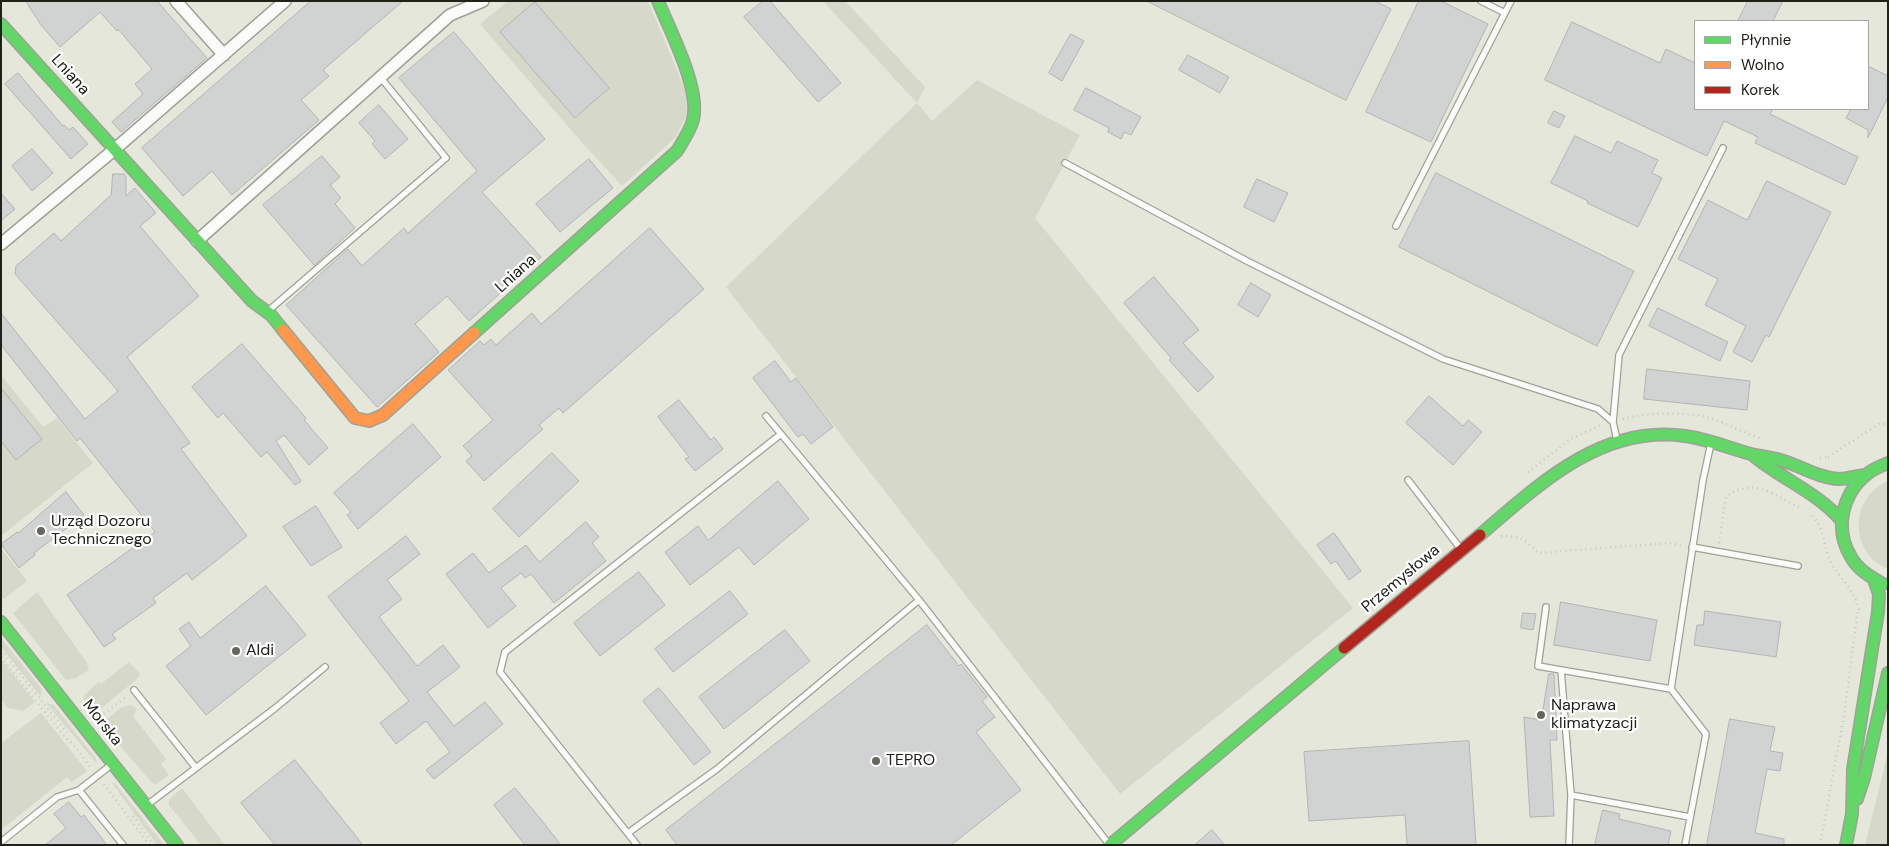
<!DOCTYPE html>
<html>
<head>
<meta charset="utf-8">
<style>
  body { margin:0 }
  #map { position:relative; width:1889px; height:846px; overflow:hidden; background:#e4e7da; font-family:"DM Sans",sans-serif }
  canvas { display:block }
  .frame { position:absolute; inset:0; border:2px solid #202219; pointer-events:none }
  .legend { position:absolute; left:1694px; top:20px; width:175px; height:90px; box-sizing:border-box; background:#fff; border:1px solid #a6a7a3; margin:0; padding:6px 9px; list-style:none; font-size:15px; color:#202219 }
  .legend li { display:flex; align-items:center; gap:10px; height:25px }
  .legend b { width:25px; border:1px solid #a6a7a3 }
</style>
</head>
<body>
<div id="map">
<canvas width="1889" height="846"></canvas>
<div class="frame"></div>
<ul class="legend">
<li><b style="height:6px;background:#63d668"></b>Płynnie</li>
<li><b style="height:6px;background:#ff974d"></b>Wolno</li>
<li><b style="height:6px;background:#b3261e"></b>Korek</li>
</ul>
</div>
<script>
const g = document.querySelector('canvas').getContext('2d');
g.lineJoin = 'round';
function paint(path, color) {
  g.fillStyle = color;
  g.fill(path, 'evenodd');
}
function strokePath(path, color, width, dash) {
  g.strokeStyle = color;
  g.lineWidth = width;
  g.lineCap = dash ? 'butt' : 'round';
  g.setLineDash(dash || []);
  g.stroke(path);
}
function label(font, color, halo, rows, align = 'center') {
  g.font = font + ' "DM Sans",sans-serif';
  g.lineWidth = 4.5;
  g.setLineDash([]);
  g.textBaseline = 'middle';
  g.strokeStyle = halo;
  g.fillStyle = color;
  for (const [text, x, y, turn = 0] of rows) {
    g.save();
    g.translate(x, y);
    g.rotate((+turn || 0) * Math.PI / 180);
    g.textAlign = isNaN(turn) ? turn : align;
    if (halo) g.strokeText(text, 0, 0);
    g.fillText(text, 0, 0);
    g.restore();
  }
}
const green = new Path2D(`
  M508 1H648L686 92 688 113 675 138 622 186 578 138 480 24Z
  M823 1H845L925 87 917 103 932 121 977 80 1080 135 1035 218 1353 608 1120 794 726 287 917 103Z
  M1 375 43 427 57 418 93 463 1 536Z
  M1888 481V569C1849 553 1849 498 1888 481Z
  M1 548 27 581 4 599 1 596Z
  M37 592 87 663 89 670 76 678 66 680 13 613Z
  M1 638 42 689 41 697 1 647Z
  M1 659 35 702 23 711 8 708 1 700Z
  M129 662 140 674 137 679 94 714 84 702V695L99 682 101 684Z
  M46 703 54 705 96 759 97 764Z
  M131 705 137 709 133 716 166 759 161 764 169 775 156 784 152 783 102 725V723L122 707Z
  M41 713 87 771 72 782 67 777 1 830V743Z
  M1888 752V845H1865Z
  M112 783H115L164 845H157Z
  M182 788 225 845H201L169 805V800Z`);
const building = new Path2D(`
  M26 1H157L207 58 121 132 112 122 143 94 135 84 152 69 118 29 117 31 100 12 60 47 41 25Z
  M311 1H403L323 70 329 76 301 100 319 120 232 195 212 171 183 196 142 148Z
  M763 1H770L841 83 818 102 744 17Z
  M1147 1H1375L1391 9 1346 100Z
  M1419 1H1441L1488 24 1431 142 1366 112Z
  M1748 1H1783L1773 21H1738Z
  M535 2 609 88 575 118 500 32Z
  M1572 22 1660 63 1666 49 1695 63V109H1773L1770 114 1858 157 1845 185 1755 143 1758 137 1724 121 1707 156 1545 80Z
  M454 32 545 139 482 192 541 257 469 321 447 296 415 324 439 352 377 407 286 305 348 249 362 266 404 228 408 233 477 171 399 78Z
  M1071 34 1084 41 1062 81 1049 73Z
  M1188 55 1229 77 1220 93 1179 70Z
  M1868 66 1888 76V97L1868 138V130L1846 118 1851 109H1868Z
  M18 73 63 126 64 125 69 130 73 127 88 144 71 159 5 84Z
  M1086 88 1141 117 1131 135 1124 132 1121 139 1108 132 1109 128 1074 110Z
  M379 105 408 139 385 159 372 144 375 141 359 123Z
  M1554 111 1565 116 1559 128 1548 123Z
  M1575 136 1611 153 1617 141 1658 160 1652 173 1662 178 1638 227 1587 203 1588 201 1551 183Z
  M32 149 53 173 32 191 12 166Z
  M322 156 340 177 330 185 341 198 335 204 355 228 314 265 263 205Z
  M589 159 613 188 560 232 536 204Z
  M1436 173 1634 271 1597 346 1399 247Z
  M113 174H124L126 177V196L135 188 156 213 140 226 199 296 127 357 190 443 181 449 247 536 192 580 187 573 153 598 156 603 112 634 116 639 104 647 67 595 155 532 80 438 77 441 1 345V313L85 419 118 391 15 274 16 266 54 233 61 241 111 195Z
  M1257 179 1288 193 1274 222 1244 207Z
  M1767 181 1831 212 1769 337 1766 335 1752 362 1733 352 1746 326 1705 305 1718 279 1678 259 1708 200 1747 220Z
  M1 193 15 209 1 221Z
  M650 228 704 289 563 413 559 408 539 425 543 429 484 481 466 461 472 456 463 446 493 420 448 370 480 341 484 345 491 339 496 345 532 313 541 324Z
  M1154 277 1199 330 1183 343 1214 377 1198 392 1169 360 1171 358 1124 303Z
  M1251 283 1271 295 1258 317 1238 305Z
  M1658 308 1728 342 1720 361 1649 326Z
  M242 344 306 418 304 420 328 448 309 465 284 435 276 441 301 481 295 485 267 452 261 457 223 413 218 418 192 387Z
  M775 361 791 382 796 378 833 427 811 444 803 434 798 437 753 378Z
  M1647 369 1750 381 1747 410 1644 399Z
  M1 388 42 439 16 460 1 441Z
  M1429 396 1463 426 1468 420 1482 432 1453 465 1406 423Z
  M679 400 711 440 714 437 723 449 695 471 685 459 689 457 658 417Z
  M413 424 441 457 358 529 347 515 351 512 334 493Z
  M552 453 579 481 519 537 493 509Z
  M778 481 809 519 754 565 739 547 690 585 665 552 698 526 708 540Z
  M66 492 84 515 34 553 35 555 19 568 1 544 17 532 18 533Z
  M316 506 342 547 311 566 283 527Z
  M586 522 599 537 592 543 606 561 554 603 531 574 525 578 521 573 501 588 516 606 488 628 446 574 473 553 489 573 526 545 539 562Z
  M1334 533 1361 571 1349 580 1336 561 1331 564 1317 545Z
  M406 536 420 554 387 580 402 599 379 617 417 666 443 645 460 667 427 692 454 726 485 702 503 724 434 779 426 770 450 752 426 721 396 744 380 723 409 701 328 597Z
  M639 572 665 605 600 656 574 623Z
  M266 586 306 635 206 715 166 666 191 646 179 629 189 622 200 638Z
  M730 591 748 614 673 672 655 649Z
  M1561 602 1657 620 1650 661 1554 645Z
  M1705 611 1781 622 1776 657 1694 645 1697 625H1703Z
  M1523 613 1536 614 1533 630 1521 628Z
  M927 625 959 666 961 664 987 697 982 701 995 717 976 732 1021 790 951 845H677L666 830Z
  M785 630 810 661 724 729 699 697Z
  M1549 674H1554L1557 740H1550L1554 816 1530 817 1524 717 1541 720Z
  M659 688 711 752 694 765 643 701Z
  M1730 719 1775 727 1770 751 1783 753 1780 771 1767 769 1755 833 1784 839V845H1707Z
  M1469 741 1476 845H1407L1405 815 1309 821 1304 752Z
  M295 760 363 845H275L241 803Z
  M515 788 539 817 561 845H525L517 835 494 805Z
  M69 802 81 817 84 815 107 845H45L66 828 54 814Z
  M1603 810 1620 814 1619 819 1671 831 1668 845H1595Z
  M1212 830 1225 845H1195Z`);
const path = new Path2D(`
  M1623 419C1647 412 1692 411 1716 420 1732 426 1747 434 1763 439
  M1828 457 1879 424H1888
  M1820 458 1828 457
  M1528 472 1571 439 1601 425
  M1812 516C1824 527 1823 543 1829 558 1837 577 1855 588 1858 609
  M1501 536C1520 536 1525 539 1538 553L1670 543 1682 546
  M1719 543 1726 497C1753 476 1773 495 1799 507
  M1 650 69 735
  M1 657 64 736 74 745 91 768
  M96 720 127 696
  M104 784 149 845
  M133 816 154 845
  M1820 845 1844 716 1858 609H1862`);
const lane = new Path2D(`
  M1481 1 1505 13
  M1065 163 1247 261 1443 359 1598 409 1613 422 1617 440
  M1396 226 1511 1
  M268 311 446 158 381 78
  M766 416 919 600 1108 843
  M1613 422 1619 355 1723 148
  M1408 480 1460 548
  M1692 547 1798 566
  M1546 607 1538 666 1671 689
  M1561 670 1571 795 1690 817
  M134 690 196 768
  M79 790 123 845
  M147 805 274 709 325 667
  M628 833 717 769 919 600
  M1 842 57 797 79 790 111 765
  M637 845 500 672 505 652 781 434
  M1569 845 1571 795
  M1685 845 1706 734 1671 689 1703 480 1711 443`);
const street = new Path2D(`
  M176 1 224 55
  M197 241 450 15 483 1
  M1 244 115 149 285 1`);
const fast = new Path2D(`
  M1 24 252 301 271 315 283 330
  M474 333 677 151C683 141 690 131 693 120 701 89 670 31 658 1
  M1754 456C1782 479 1818 493 1841 520
  M1480 535C1538 485 1602 424 1685 436 1708 439 1729 448 1751 454 1760 456 1769 457 1777 459 1798 464 1817 478 1839 479 1847 479 1856 476 1865 475
  M1883 584C1871 577 1858 570 1851 557 1834 529 1842 494 1867 474 1873 469 1881 466 1888 463
  M1 622 177 845
  M1857 799 1864 778 1888 673
  M1110 845 1344 648
  M1846 845 1852 814 1853 769 1878 612 1879 594 1874 580`);
const slow = new Path2D(`
  M283 330 355 418 369 421 383 415 474 333`);
const jam = new Path2D(`
  M1344 648 1480 535`);
const markers = [
  [41,531,5,"#65675d"],
  [236,651,5,"#65675d"],
  [1541,715,5,"#65675d"],
  [876,761,5,"#65675d"]
];
const streetNames = [
  ["Lniana",70,75,48],
  ["Lniana",516,274,-42],
  ["Przemysłowa",1401,579,-40],
  ["Morska",102,723,52]
];
const poiNames = [
  ["Urząd Dozoru",51,522],
  ["Technicznego",51,540],
  ["Aldi",246,651],
  ["Naprawa",1551,706],
  ["klimatyzacji",1551,724],
  ["TEPRO",886,761]
];
paint(green, '#d6d9c9');
paint(building, '#d0d3d2');
strokePath(building, '#b1b5b3', 1);
strokePath(lane, '#9ea196', 8);
strokePath(street, '#9ea196', 14);
strokePath(fast, '#9ea196', 14);
strokePath(slow, '#9ea196', 14);
strokePath(jam, '#9ea196', 14);
strokePath(path, '#c7c8c3', 2.5, [1, 4]);
strokePath(lane, '#fbfbf9', 5.5);
strokePath(street, '#fbfbf9', 11);
strokePath(fast, '#63d668', 11);
strokePath(slow, '#ff974d', 11);
strokePath(jam, '#b3261e', 11);
for (const [x, y, r, color] of markers) {
  const dot = new Path2D();
  dot.arc(x, y, r, 0, 2 * Math.PI);
  g.fillStyle = color;
  g.fill(dot);
  strokePath(dot, '#fff', 2);
}
label('16px', '#202219', '#fff', streetNames);
label('16px', '#202219', '#fff', poiNames, 'left');
</script>
</body>
</html>
